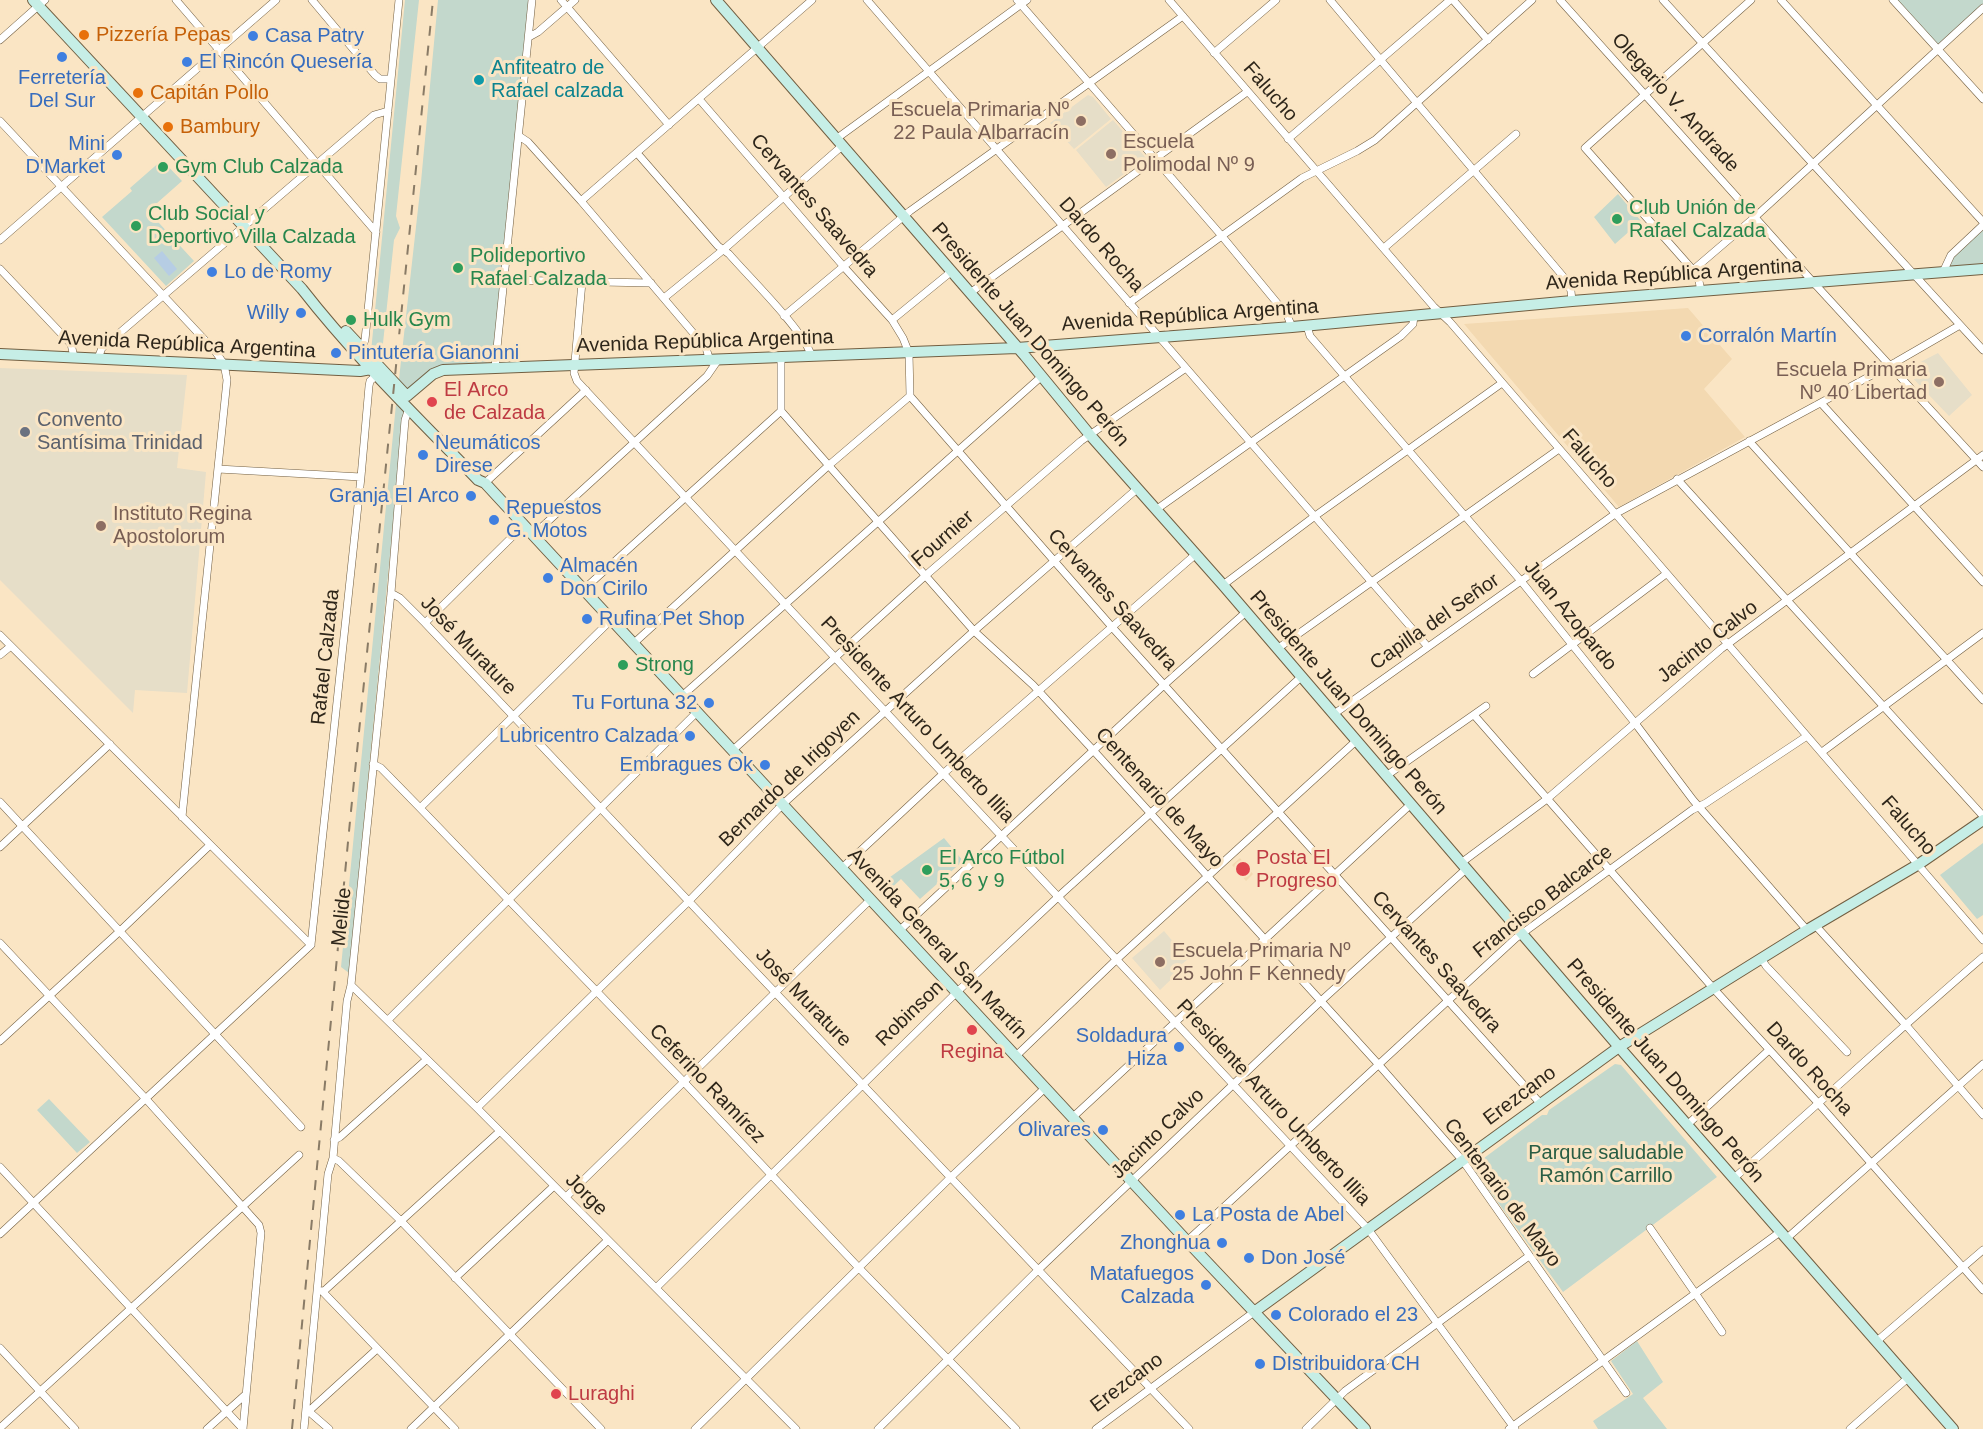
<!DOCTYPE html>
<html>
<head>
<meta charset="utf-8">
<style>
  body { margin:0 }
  canvas { display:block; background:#fae5c4 }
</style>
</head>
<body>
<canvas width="1983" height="1429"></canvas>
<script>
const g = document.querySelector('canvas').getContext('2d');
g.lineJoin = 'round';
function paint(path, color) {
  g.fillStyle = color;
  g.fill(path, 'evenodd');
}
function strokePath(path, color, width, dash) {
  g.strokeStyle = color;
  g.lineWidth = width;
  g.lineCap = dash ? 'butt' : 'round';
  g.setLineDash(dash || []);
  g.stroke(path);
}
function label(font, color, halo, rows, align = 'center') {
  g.font = font + ' Arial,sans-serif';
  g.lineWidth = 6;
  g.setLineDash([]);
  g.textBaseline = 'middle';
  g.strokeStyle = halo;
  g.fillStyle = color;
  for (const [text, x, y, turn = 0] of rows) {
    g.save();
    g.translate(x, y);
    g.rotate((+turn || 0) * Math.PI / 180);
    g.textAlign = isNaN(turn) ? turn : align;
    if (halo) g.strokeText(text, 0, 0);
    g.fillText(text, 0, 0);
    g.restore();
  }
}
const built = new Path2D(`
  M1688 308 1732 359 1704 389 1745 437 1619 507 1464 324Z
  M1240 858 1253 874 1246 881 1232 865Z`);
const education = new Path2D(`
  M1088 95 1093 97 1111 119 1074 149 1050 123Z
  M1113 120 1146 158 1106 187 1076 150Z
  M1938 353 1972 395 1949 416 1905 370Z
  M0 368 187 375 177 468 206 472 187 693 135 690 133 713 0 580Z
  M1164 931 1188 959 1181 965 1183 968 1160 990 1132 958Z`);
const green = new Path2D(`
  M405 0H419L396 216 400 228 394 240 381 362 371 352Z
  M438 0H529L493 360 486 363 436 368 407 389 399 383V379L421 182Z
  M1897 0H1983V4L1938 45Z
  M162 160 182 181 148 211 194 261 166 286 102 217 132 191 130 188Z
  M1618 194 1641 221 1615 244 1594 217Z
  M1983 225V269L1943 272 1945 265Z
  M396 404 404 412 349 973 341 967Z
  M944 838 963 861 920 899 901 879 882 897 875 888Z
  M1983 843V915L1977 919 1940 875Z
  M1615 1064 1621 1065 1717 1177 1563 1292 1475 1171 1476 1164 1542 1115H1547L1549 1110Z
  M49 1099 90 1142 77 1153 37 1110Z
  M1637 1341 1663 1382 1643 1398 1667 1429H1598L1593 1421 1633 1394 1611 1361Z`);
const water = new Path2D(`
  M162 251 177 269 169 276 154 258Z`);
const street = new Path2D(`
  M176 0 376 232
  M312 0 375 75 380 79H391
  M561 0 669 125
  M867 0 1428 647
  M1017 0 1221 235 1287 315 1292 327
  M1169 0 1434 307 1450 322 1983 940
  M1330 0 1567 281 1571 291 1572 301
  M1453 0 1488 40
  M1560 0 1813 282 1983 467
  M1663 0 1983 350
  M1781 0 1983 222
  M1893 0 1983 99
  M529 37 538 32 575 0
  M0 40 45 0
  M1214 53 1276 0
  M699 99 844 267 892 320 903 338 909 353 910 396 1112 627 1540 1103
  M0 121 215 351 224 364 227 380 182 817
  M519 136 528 142 581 201 706 348 710 361
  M836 139 1027 0
  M1288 139 1450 0
  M637 153 718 246 729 254C748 276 804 331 811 355
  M581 201 812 0
  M0 240 276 0
  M1384 248 1516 134
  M0 269 71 344 74 357
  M1693 270 1755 217 1983 8
  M1943 272 1951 255 1983 225
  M504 280 651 283
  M582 282 574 373 577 381 1368 1229 1515 1429
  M1701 291 1699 281 1693 270 1585 148 1751 0
  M970 293 1247 92
  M664 298 723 250 842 146
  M1129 303 1302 178 1357 151 1375 140 1532 0
  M784 316 910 211 1183 16
  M892 320 952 271
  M1307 326 1310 336 1521 581 1635 723 1693 800 1807 930
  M362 347 365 340 399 0
  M98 358 102 348 374 115 388 111
  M495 368 532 0
  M1821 403 1983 582
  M781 411 974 631 1033 685 1093 750 1379 1065 1463 1161 1626 1393
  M1749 441 1983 700
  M218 469 361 477
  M1677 479 1983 816
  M485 483 586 390
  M1157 509 1401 336 1413 324 1414 316
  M533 535 707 376 718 360
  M1223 585 1315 516 1502 383
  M583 590 781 411V356
  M391 593 400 598 425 623 1189 1429
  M425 623 524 525
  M0 635 311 945
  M633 644 828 466 910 396
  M1277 649 1559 449
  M0 655 11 646
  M1533 674 1666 574
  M682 696 1042 376
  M1334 714 1615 514 1896 362 1960 325
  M1474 715 1713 988 1819 1104 1983 1290
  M733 750 925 576 1081 441 1186 368
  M1822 752 1983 633
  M373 764 381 768 420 808 683 1081 859 1268 1016 1429
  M1386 776 1486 706
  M0 802 301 1127
  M420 808 611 620
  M0 847 110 744
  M1461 863 1547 799 1721 649 1983 455
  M842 868 944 773 1196 554
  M1815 925 1905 1024 1983 1115
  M900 930 1165 684 1246 612
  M0 943 146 1099 259 1225 261 1233 243 1429
  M1761 958 1766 966 1847 1052
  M351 985 477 1108 796 1429
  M388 1020 697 712
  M0 1041 120 931 210 845
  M1016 1056 1117 959 1356 741
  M477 1108 688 902 783 804 974 631 1138 488
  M1073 1117 1411 804
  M1687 1125 1769 1050
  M334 1140 340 1137 426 1060
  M333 1158 339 1161 401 1221 601 1429
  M0 1167 243 1429
  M1734 1178C1818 1105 1899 1029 1983 957
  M566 1197 871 899
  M1650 1228 1722 1332
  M0 1234 311 945 361 477 369 386 370 381 377 375
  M1786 1239 1983 1064
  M1187 1241 1516 938 1692 810 1706 803 1807 736
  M455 1278 554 1186
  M656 1288 957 992 1059 896 1301 677
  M322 1291 455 1429
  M324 1291 499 1132
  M1877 1341 1983 1250
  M0 1348 75 1429
  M306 1409 329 1429
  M310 1410 377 1349
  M0 1428 299 1155
  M207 1429 245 1395
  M304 1429 328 1174 333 1158 347 1001 351 985 391 593 405 420 409 408
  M411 1429 608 1240
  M695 1429 951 1177 1045 1088
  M878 1429 1037 1271 1321 1001 1466 869
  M1096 1429 1254 1312
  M1306 1429 1345 1391 1529 1256
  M1509 1429 1780 1232
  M1850 1429 1909 1377`);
const secondary = new Path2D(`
  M33 0 302 289C355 357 418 418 478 480L485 483 533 535 1187 1241 1365 1429
  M716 0 1025 356 1090 435 1223 585 1626 1055 1953 1429
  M346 331 405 394
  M0 354 360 371 371 369
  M407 396 433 374 443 370 1017 348 1292 327 1572 301 1983 269
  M1254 1312 1619 1047 1807 930 1919 864 1983 820`);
const rail = new Path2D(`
  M292 1429 350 821 433 0`);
const markers = [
  [84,35,6,"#e8710a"],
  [253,36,6,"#3f7fe0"],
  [62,57,6,"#3f7fe0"],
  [187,62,6,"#3f7fe0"],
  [479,80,6,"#0f9aa8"],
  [138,93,6,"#e8710a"],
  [1081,121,6,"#8d6e63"],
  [168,127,6,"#e8710a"],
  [1111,154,6,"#8d6e63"],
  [117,155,6,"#3f7fe0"],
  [163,167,6,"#2e9e5b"],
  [1617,219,6,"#2e9e5b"],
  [136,226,6,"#2e9e5b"],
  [458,268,6,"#2e9e5b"],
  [212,272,6,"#3f7fe0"],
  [301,313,6,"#3f7fe0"],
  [351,320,6,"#2e9e5b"],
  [1686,336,6,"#3f7fe0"],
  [336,353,6,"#3f7fe0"],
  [1939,382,6,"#8d6e63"],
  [432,402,6,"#e0444e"],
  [25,432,6,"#6b7280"],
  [423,455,6,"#3f7fe0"],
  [471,496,6,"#3f7fe0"],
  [494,520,6,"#3f7fe0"],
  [101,526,6,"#8d6e63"],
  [548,578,6,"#3f7fe0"],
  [587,619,6,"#3f7fe0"],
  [623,665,6,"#2e9e5b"],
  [709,703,6,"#3f7fe0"],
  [690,736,6,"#3f7fe0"],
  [765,765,6,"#3f7fe0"],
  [1243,869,8,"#e0444e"],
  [927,870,6,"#2e9e5b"],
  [1160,962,6,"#8d6e63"],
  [972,1030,6,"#e0444e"],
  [1179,1047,6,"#3f7fe0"],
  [1103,1130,6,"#3f7fe0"],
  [1180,1215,6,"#3f7fe0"],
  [1222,1243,6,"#3f7fe0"],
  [1249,1258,6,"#3f7fe0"],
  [1206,1285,6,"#3f7fe0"],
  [1276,1315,6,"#3f7fe0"],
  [1260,1364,6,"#3f7fe0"],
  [556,1394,6,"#e0444e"]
];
const foodNames = [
  ["Pizzería Pepas",96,35],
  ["Capitán Pollo",150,93],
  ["Bambury",180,127]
];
const shopNames = [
  ["Casa Patry",265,36],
  ["El Rincón Quesería",199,62],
  ["Ferretería",62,78,"center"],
  ["Del Sur",62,101,"center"],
  ["Mini",105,144,"right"],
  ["D'Market",105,167,"right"],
  ["Lo de Romy",224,272],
  ["Willy",289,313,"right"],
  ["Corralón Martín",1698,336],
  ["Pintutería Gianonni",348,353],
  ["Neumáticos",435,443],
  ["Direse",435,466],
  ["Granja El Arco",459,496,"right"],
  ["Repuestos",506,508],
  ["G. Motos",506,531],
  ["Almacén",560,566],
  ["Don Cirilo",560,589],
  ["Rufina Pet Shop",599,619],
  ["Tu Fortuna 32",697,703,"right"],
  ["Lubricentro Calzada",678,736,"right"],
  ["Embragues Ok",753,765,"right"],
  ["Soldadura",1167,1036,"right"],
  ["Hiza",1167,1059,"right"],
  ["Olivares",1091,1130,"right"],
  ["La Posta de Abel",1192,1215],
  ["Zhonghua",1210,1243,"right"],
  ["Don José",1261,1258],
  ["Matafuegos",1194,1274,"right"],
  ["Calzada",1194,1297,"right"],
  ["Colorado el 23",1288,1315],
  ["DIstribuidora CH",1272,1364]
];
const cultureNames = [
  ["Anfiteatro de",491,68],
  ["Rafael calzada",491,91]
];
const streetNames = [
  ["Falucho",1270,92,49],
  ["Olegario V. Andrade",1675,103,48],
  ["Cervantes Saavedra",814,206,49],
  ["Dardo Rocha",1101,245,49],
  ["Avenida República Argentina",1674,275,-4],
  ["Avenida República Argentina",1190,316,-4],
  ["Presidente Juan Domingo Perón",1030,335,49],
  ["Avenida República Argentina",705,342,-2],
  ["Avenida República Argentina",187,345,3],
  ["Falucho",1589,459,49],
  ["Fournier",943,539,-41],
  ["Cervantes Saavedra",1112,600,48],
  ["Juan Azopardo",1570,616,51],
  ["Capilla del Señor",1435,622,-35],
  ["Jacinto Calvo",1708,642,-38],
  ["José Murature",468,646,46],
  ["Rafael Calzada",326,657,-84],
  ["Presidente Juan Domingo Perón",1348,703,49],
  ["Presidente Arturo Umberto Illia",917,720,47],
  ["Bernardo de Irigoyen",790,779,-44],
  ["Centenario de Mayo",1159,798,48],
  ["Falucho",1908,826,49],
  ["Francisco Balcarce",1543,902,-38],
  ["Melide",342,917,-84],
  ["Avenida General San Martín",937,944,47],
  ["Cervantes Saavedra",1436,962,48],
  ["José Murature",803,998,46],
  ["Robinson",910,1014,-44],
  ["Dardo Rocha",1809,1069,48],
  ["Presidente Juan Domingo Perón",1665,1071,49],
  ["Ceferino Ramírez",707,1084,46],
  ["Erezcano",1520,1096,-37],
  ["Presidente Arturo Umberto Illia",1273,1103,47],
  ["Jacinto Calvo",1158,1134,-44],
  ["Centenario de Mayo",1502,1193,53],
  ["Jorge",586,1195,45],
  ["Erezcano",1127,1383,-37]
];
const educationNames = [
  ["Escuela Primaria Nº",1069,110,"right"],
  ["22 Paula Albarracín",1069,133,"right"],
  ["Escuela",1123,142],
  ["Polimodal Nº 9",1123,165],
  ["Escuela Primaria",1927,370,"right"],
  ["Nº 40 Libertad",1927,393,"right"],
  ["Instituto Regina",113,514],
  ["Apostolorum",113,537],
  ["Escuela Primaria Nº",1172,951],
  ["25 John F Kennedy",1172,974]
];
const leisureNames = [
  ["Gym Club Calzada",175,167],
  ["Club Unión de",1629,208],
  ["Rafael Calzada",1629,231],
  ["Club Social y",148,214],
  ["Deportivo Villa Calzada",148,237],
  ["Polideportivo",470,256],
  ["Rafael Calzada",470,279],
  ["Hulk Gym",363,320],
  ["Strong",635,665],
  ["El Arco Fútbol",939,858],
  ["5, 6 y 9",939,881]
];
const healthNames = [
  ["El Arco",444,390],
  ["de Calzada",444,413],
  ["Posta El",1256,858],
  ["Progreso",1256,881],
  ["Regina",972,1052,"center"],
  ["Luraghi",568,1394]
];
const worshipNames = [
  ["Convento",37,420],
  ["Santísima Trinidad",37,443]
];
const parkNames = [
  ["Parque saludable",1606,1153],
  ["Ramón Carrillo",1606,1176]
];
paint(built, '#f3d9b1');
paint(education, '#e6dec8');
paint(green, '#c3d8cc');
paint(water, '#b6cde4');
strokePath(street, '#725f42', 8);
strokePath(secondary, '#725f42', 12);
strokePath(street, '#fff', 7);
strokePath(secondary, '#c6eee6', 10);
strokePath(rail, '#897b66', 2, [10, 10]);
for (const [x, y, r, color] of markers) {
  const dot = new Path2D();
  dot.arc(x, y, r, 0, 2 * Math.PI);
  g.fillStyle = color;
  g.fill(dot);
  strokePath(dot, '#fae5c4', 2);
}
label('20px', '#c56008', '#fae5c4', foodNames, 'left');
label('20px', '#366cbe', '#fae5c4', shopNames, 'left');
label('20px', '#0d838f', '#fae5c4', cultureNames, 'left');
label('20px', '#2e261a', '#fae5c4', streetNames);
label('20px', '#785e54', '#fae5c4', educationNames, 'left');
label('20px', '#27864d', '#fae5c4', leisureNames, 'left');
label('20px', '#be3a42', '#fae5c4', healthNames, 'left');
label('20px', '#5b616d', '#fae5c4', worshipNames, 'left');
label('20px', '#285d44', '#fae5c4', parkNames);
</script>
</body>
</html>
